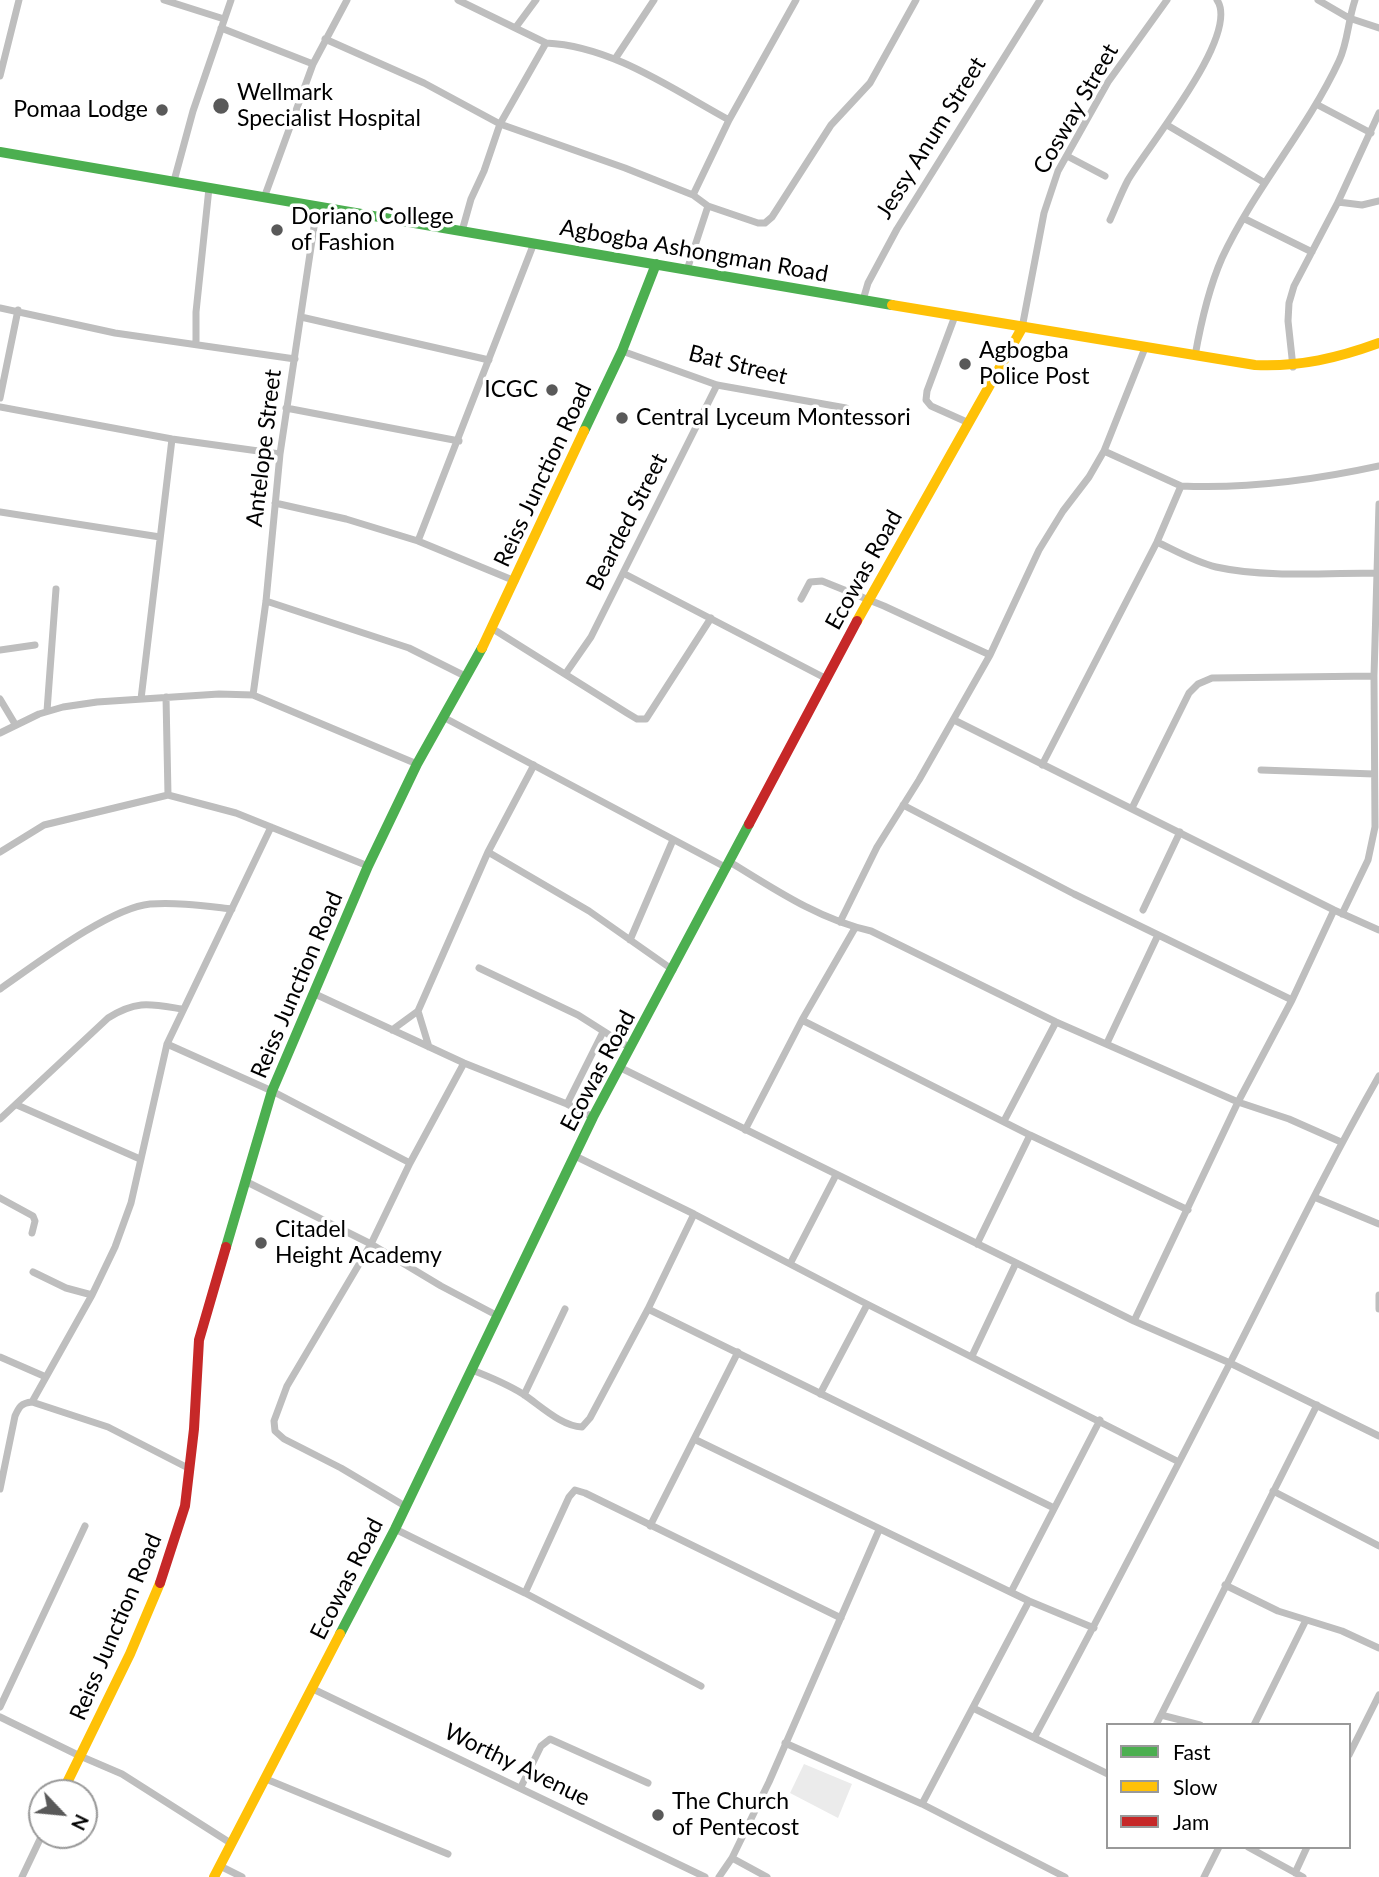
<!DOCTYPE html>
<html>
<head>
<meta charset="utf-8">
<style>
  body { margin:0 }
  #map { position:relative; width:1379px; height:1877px; overflow:hidden; background:#fff; font-family:Lato,sans-serif }
  canvas { display:block }
  .legend { position:absolute; left:1106px; top:1723px; width:245px; height:126px; box-sizing:border-box; background:#fff; border:2px solid #999; margin:0; padding:9px 12px; list-style:none; font-size:21px; color:#000 }
  .legend li { display:flex; align-items:center; gap:14px; height:35px }
  .legend b { width:35px; border:2px solid #999 }
  .north { position:absolute; left:28px; top:1779px; width:70px; height:70px; box-sizing:border-box; background:#fff; border:2px solid #999; border-radius:50%; rotate:116deg; font-size:19px; font-weight:700; line-height:28px; text-align:center; color:#000 }
  .north::after { content:''; display:block; margin:auto; width:24px; height:32px; background:#595959; clip-path:polygon(50% 0,100% 100%,50% 72%,0 100%) }
</style>
</head>
<body>
<div id="map">
<canvas width="1379" height="1877"></canvas>
<ul class="legend">
<li><b style="height:9px;background:#4caf50"></b>Fast</li>
<li><b style="height:9px;background:#ffc107"></b>Slow</li>
<li><b style="height:9px;background:#c62828"></b>Jam</li>
</ul>
<div class="north">N</div>
</div>
<script>
const g = document.querySelector('canvas').getContext('2d');
g.lineJoin = 'round';
function paint(path, color) {
  g.fillStyle = color;
  g.fill(path, 'evenodd');
}
function strokePath(path, color, width, dash) {
  g.strokeStyle = color;
  g.lineWidth = width;
  g.lineCap = dash ? 'butt' : 'round';
  g.setLineDash(dash || []);
  g.stroke(path);
}
function label(font, color, halo, rows, align = 'center') {
  g.font = font + ' Lato,sans-serif';
  g.lineWidth = 7;
  g.setLineDash([]);
  g.textBaseline = 'middle';
  g.strokeStyle = halo;
  g.fillStyle = color;
  for (const [text, x, y, turn = 0] of rows) {
    g.save();
    g.translate(x, y);
    g.rotate((+turn || 0) * Math.PI / 180);
    g.textAlign = isNaN(turn) ? turn : align;
    if (halo) g.strokeText(text, 0, 0);
    g.fillText(text, 0, 0);
    g.restore();
  }
}
const green = new Path2D(`
  M804 1764 852 1784 838 1818 790 1793Z`);
const street = new Path2D(`
  M164 0 224 19
  M458 0 546 43C612 46 672 89 729 120
  M1318 0 1349 18 1379 28
  M516 27 536 0
  M221 28 313 64
  M325 39 424 83 500 124 625 168 693 195 708 206 758 223H765L772 217 831 125 870 83 916 0
  M615 59 654 0
  M0 76 19 0
  M1316 104 1371 133
  M1167 125 1265 183
  M1067 156 1105 176
  M174 181 193 111 231 0
  M693 195 729 120 796 0
  M264 198 313 64 347 0
  M1338 202 1362 205 1379 201
  M1245 219 1312 252
  M1110 220C1116 207 1121 193 1128 180 1147 147 1241 35 1217 0
  M462 231 471 199 484 171 500 124 546 43
  M687 270 708 206
  M863 300 868 283 897 229 1040 0
  M0 308 115 333 295 359
  M955 316 927 391 926 400 931 406 969 423
  M301 317 489 360
  M1022 328 1044 213 1058 171 1108 82 1167 0
  M196 343V312L209 188
  M622 351 717 385 846 408
  M1195 356C1201 322 1208 290 1222 258 1254 189 1307 130 1339 61 1348 42 1348 20 1355 0
  M1293 367 1288 321 1289 303 1294 286 1338 202 1379 113
  M0 398 18 310
  M0 407 172 439 280 454
  M286 408 459 441
  M1181 486C1246 489 1315 480 1379 466
  M275 503 346 519 418 541 515 581
  M0 512 160 537
  M418 541 534 243
  M1157 542C1176 551 1195 562 1216 567 1266 578 1327 573 1378 573
  M623 573 825 678
  M801 599 810 582 822 581 884 606 990 655
  M266 601 409 648 465 676
  M493 629 627 713 637 719H646L711 618
  M0 650 35 645
  M566 673 591 637 717 385
  M253 695 266 601 280 454 317 207
  M166 697 168 795
  M0 699 15 724
  M141 699 172 439
  M47 711 56 589
  M443 717 727 868
  M954 720 1334 910 1379 930
  M0 733 39 714 63 707 97 702 219 694 253 695 417 764
  M1042 765 1157 542 1181 486 1104 451
  M1261 770 1374 774
  M903 805 1074 894 1292 1000
  M1132 808 1189 693 1198 684 1212 678 1374 676
  M0 852 44 825 168 795 236 813 368 866
  M488 852 589 911 673 970
  M730 862C774 889 820 920 871 931L1056 1022 1238 1102 1289 1119 1341 1142
  M1143 910 1180 832
  M1342 914 1368 860 1375 827 1374 676 1379 504
  M840 922 877 847 919 780 990 655 1039 550 1063 511 1089 477 1104 451 1145 348
  M630 940 673 840
  M479 968 578 1015 630 1048
  M0 989C35 965 109 908 150 904 177 902 205 906 232 909
  M315 994 464 1063 567 1104 593 1117
  M418 1011 429 1047
  M802 1020 1030 1135 1188 1210
  M392 1030 418 1011 488 852 534 765
  M1107 1043 1158 935
  M167 1044 272 1091 410 1163
  M619 1067 1134 1321 1230 1363 1379 1436
  M567 1104 603 1032
  M17 1105 140 1159
  M0 1119 108 1018C137 1000 150 1004 182 1009
  M1004 1121 1056 1022
  M745 1130 802 1020 855 928
  M575 1156 694 1214 859 1300 1179 1462
  M245 1181 371 1244 441 1286 498 1316
  M1314 1197 1379 1224
  M0 1198 33 1216 35 1221 32 1233
  M977 1244 1030 1135
  M790 1264 836 1175
  M33 1272 66 1288 92 1295
  M1379 1295V1309
  M648 1309 1054 1508
  M1134 1321 1238 1102 1292 1000 1334 910
  M972 1356 1016 1263
  M0 1357 46 1377
  M472 1370C490 1377 507 1384 523 1394 541 1406 561 1426 582 1427L590 1418 648 1309 694 1214
  M820 1394 867 1305
  M524 1395 565 1309
  M32 1402 92 1295 115 1247 131 1203 167 1044 271 827
  M694 1439 1029 1601 1094 1628
  M0 1489 15 1416C19 1407 21 1403 32 1402L108 1427 190 1469
  M1273 1491 1379 1546
  M405 1506 341 1468 284 1439 275 1431 274 1421 287 1386 371 1244 410 1163 464 1063
  M650 1526 738 1352
  M395 1529 525 1593 701 1686
  M1225 1585 1278 1611 1342 1631 1379 1648
  M1011 1592 1100 1420
  M525 1593 569 1497 575 1490 585 1493 841 1618
  M313 1689 705 1877
  M0 1707 85 1526
  M973 1708 1108 1774
  M1161 1715 1200 1725
  M0 1717 80 1756 122 1774 232 1844
  M1156 1725 1317 1405
  M1254 1725 1306 1620
  M1034 1738C1101 1614 1166 1488 1230 1363 1279 1267 1326 1169 1379 1076
  M785 1743 922 1804 1065 1877
  M1349 1755 1379 1695
  M266 1779 448 1854
  M521 1787 541 1746 550 1739 648 1783
  M922 1804 1029 1601
  M1248 1847 1303 1877
  M732 1858 767 1877
  M220 1866 242 1877
  M1295 1873 1307 1847
  M22 1877 42 1835
  M719 1877 732 1858 769 1782 879 1530
  M1204 1877 1219 1847`);
const fast = new Path2D(`
  M0 152 892 305
  M584 431 622 351 656 264
  M226 1247 272 1091 368 866 417 764 482 648
  M340 1634 395 1529 593 1117 749 824`);
const slow = new Path2D(`
  M892 305 1255 365C1300 367 1338 358 1379 343
  M857 621 1022 328
  M482 648 584 431
  M62 1793 130 1654 160 1583
  M214 1877 340 1634`);
const jam = new Path2D(`
  M749 824 857 621
  M160 1583 185 1506 194 1429 199 1340 226 1247`);
const markers = [
  [221,106,9,"#595959"],
  [162,110,7,"#595959"],
  [277,230,7,"#595959"],
  [965,364,7,"#595959"],
  [552,390,7,"#595959"],
  [622,418,7,"#595959"],
  [261,1243,7,"#595959"],
  [658,1815,7,"#595959"]
];
const poiNames = [
  ["Wellmark",237,93],
  ["Specialist Hospital",237,119],
  ["Pomaa Lodge",148,110,"right"],
  ["Doriano College",291,217],
  ["of Fashion",291,243],
  ["Agbogba",979,351],
  ["Police Post",979,377],
  ["ICGC",538,390,"right"],
  ["Central Lyceum Montessori",636,418],
  ["Citadel",275,1230],
  ["Height Academy",275,1256],
  ["The Church",672,1802],
  ["of Pentecost",672,1828]
];
const streetNames = [
  ["Cosway Street",1076,109,-60],
  ["Jessy Anum Street",931,138,-58],
  ["Agbogba Ashongman Road",694,251,10],
  ["Bat Street",738,365,14],
  ["Antelope Street",264,448,-83],
  ["Reiss Junction Road",543,475,-65],
  ["Bearded Street",627,522,-63],
  ["Ecowas Road",864,570,-61],
  ["Reiss Junction Road",297,985,-67],
  ["Ecowas Road",598,1071,-62],
  ["Ecowas Road",347,1579,-63],
  ["Reiss Junction Road",116,1627,-67],
  ["Worthy Avenue",517,1765,26]
];
paint(green, '#ebebeb');
strokePath(street, '#bebebe', 7);
strokePath(fast, '#4caf50', 10);
strokePath(slow, '#ffc107', 10);
strokePath(jam, '#c62828', 10);
for (const [x, y, r, color] of markers) {
  const dot = new Path2D();
  dot.arc(x, y, r, 0, 2 * Math.PI);
  g.fillStyle = color;
  g.fill(dot);
  strokePath(dot, '#fff', 2.5);
}
label('23px', '#000', '#fff', poiNames, 'left');
label('23px', '#000', '#fff', streetNames);
</script>
</body>
</html>
